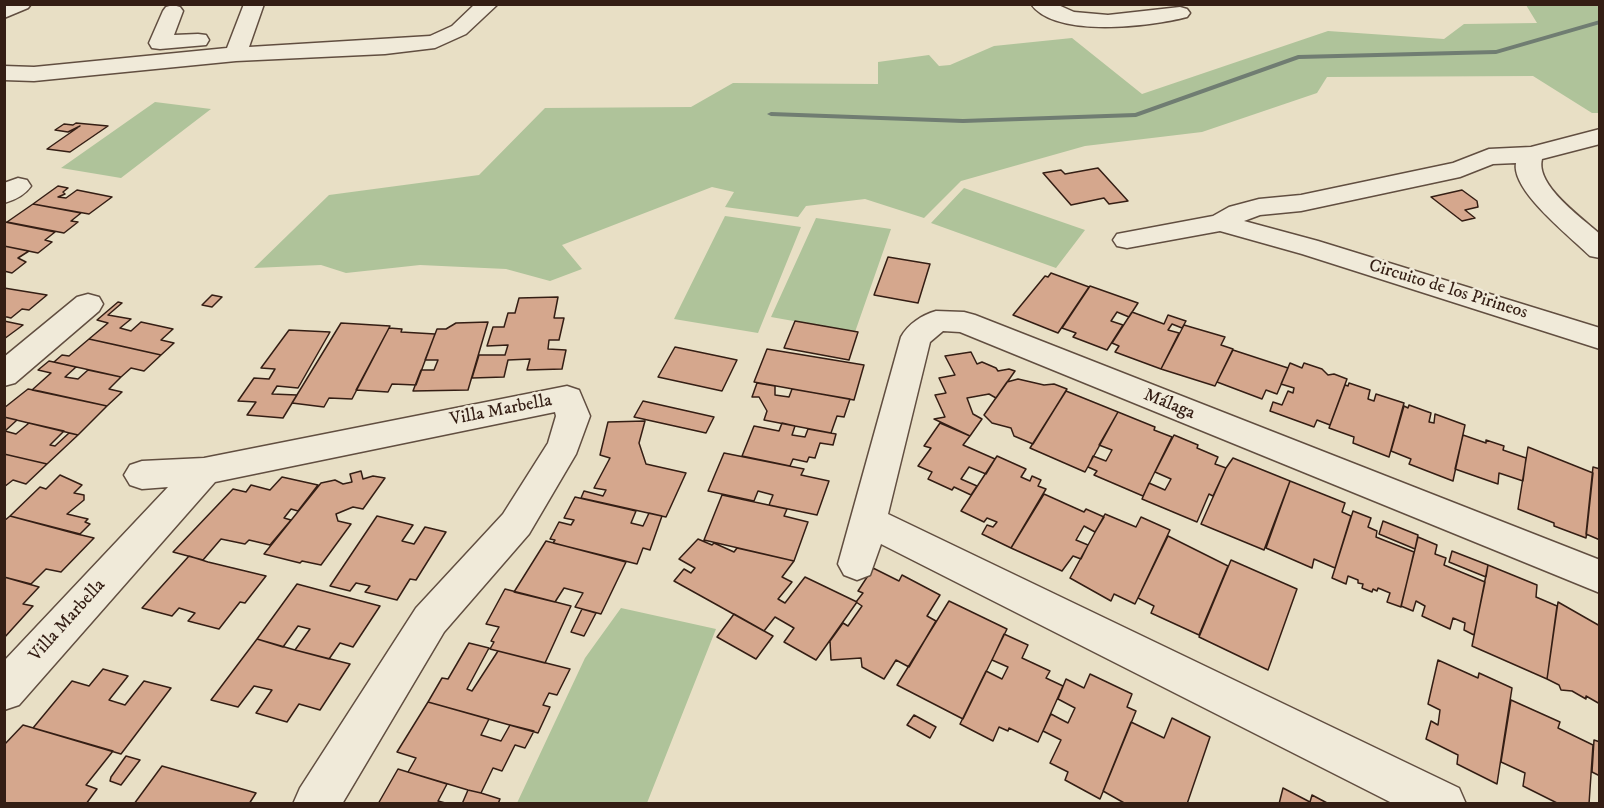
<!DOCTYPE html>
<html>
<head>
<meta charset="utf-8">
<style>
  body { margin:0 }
  #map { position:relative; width:1604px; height:808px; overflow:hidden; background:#e8dfc5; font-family:"IM FELL DW Pica",serif }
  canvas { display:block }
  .frame { position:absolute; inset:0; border:6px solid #341e14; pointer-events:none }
</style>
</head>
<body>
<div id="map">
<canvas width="1604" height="808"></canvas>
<div class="frame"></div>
</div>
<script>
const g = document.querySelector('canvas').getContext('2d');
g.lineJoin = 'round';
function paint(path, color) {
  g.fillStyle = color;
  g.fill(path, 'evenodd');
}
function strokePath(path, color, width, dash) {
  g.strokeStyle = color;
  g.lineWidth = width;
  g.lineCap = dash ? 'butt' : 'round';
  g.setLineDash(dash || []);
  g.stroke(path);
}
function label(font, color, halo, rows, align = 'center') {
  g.font = font + ' "IM FELL DW Pica",serif';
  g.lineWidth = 5;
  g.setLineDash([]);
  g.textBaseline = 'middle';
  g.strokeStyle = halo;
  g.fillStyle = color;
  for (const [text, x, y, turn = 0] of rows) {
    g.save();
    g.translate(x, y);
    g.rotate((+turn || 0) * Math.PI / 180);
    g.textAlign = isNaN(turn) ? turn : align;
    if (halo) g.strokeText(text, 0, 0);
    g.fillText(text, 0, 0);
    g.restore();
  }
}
const green = new Path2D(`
  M1526 5H1599V113H1592L1533 76 1327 77 1317 93 1202 132 1085 146 961 181 924 218 865 199 806 206 798 217 725 207 734 192 712 187 562 245 582 269 550 281 506 269 420 265 346 273 321 265 254 268 329 195 479 175 545 108 691 107 733 83 878 84V62L929 55 939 66 950 65 994 46 1072 38 1142 94 1328 31 1444 39 1464 24 1537 23Z
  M155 102 211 109 121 178 61 168Z
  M964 188 1085 230 1056 268 931 223Z
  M725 216 801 227 758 333 674 319Z
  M816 218 891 229 855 332 771 317Z
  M621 608 716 629 647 803H517L585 658Z`);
const stream = new Path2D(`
  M1600 20V24L1496 54 1299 59 1136 117 963 123 771 116 767 114 771 112 963 119 1135 113 1298 55 1496 50Z`);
const building = new Path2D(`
  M76 123 108 126 70 152 47 149 80 126 68 132 55 130 64 124 73 125Z
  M1098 168 1128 201 1109 204 1104 198 1071 205 1043 173 1061 170 1065 174Z
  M58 186 68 188 63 192 65 194 58 197 66 198 77 190 112 197 89 214 33 204Z
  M1462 190 1477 201 1478 207 1465 210 1475 218 1462 221 1431 197Z
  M33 204 81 213 71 221 78 222 64 233 7 222Z
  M5 222 55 232 45 240 52 242 38 253 4 246Z
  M4 246 29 251 18 258 26 262 12 273 4 271Z
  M888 257 930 264 918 303 874 295Z
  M1051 273 1089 287 1058 333 1013 315 1045 276 1048 277Z
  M1090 286 1138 303 1129 317 1117 312 1111 321 1123 325 1107 350 1073 337 1076 333 1062 328Z
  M4 288 47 295 29 310 22 309 11 318 7 317H4Z
  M212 295 222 297 212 307 202 305Z
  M558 297 554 318H564L559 340H549L548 349 566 350 562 369 527 370 530 359 508 360 504 377 472 378 479 355H505L508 345 487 346 493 327H504L508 313H515L519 298Z
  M118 302 122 303 108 315 131 319 120 328 131 331 141 322 173 329 161 340 174 343 161 355 89 339 108 323 97 320Z
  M1132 312 1164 324 1168 315 1186 321 1182 328 1172 324 1168 330 1179 333 1161 369 1115 352 1119 346 1112 343Z
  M4 321 23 325 4 339Z
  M795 321 858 332 849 360 784 348Z
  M488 322 468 390 413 391 421 370H434L438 360H425L437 329H446L456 323Z
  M341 323 390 326 352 399 329 398 324 407 292 403Z
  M1184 325 1225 337 1221 345 1233 349 1215 386 1161 369Z
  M389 328 402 329 401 332 435 334 416 385 392 384 388 392 356 390Z
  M289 330 330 332 298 388 277 386 272 394 297 395 283 418 247 415 256 402 238 401 254 378 269 379 275 369 261 368Z
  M89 339 121 346 161 355 144 371 131 368 121 377 54 362 62 355 69 356Z
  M675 347 737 360 722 391 658 377Z
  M767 349 864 365 854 400 754 382Z
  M1233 350 1288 368 1277 394 1266 390 1262 399 1217 382Z
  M971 352 977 364 982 362 996 368 998 371 1009 369 1015 371 996 398 989 394 967 398 973 414 982 419 970 436 934 419 945 417 935 395 946 393 939 378 955 375 945 356Z
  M49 361 76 367 65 377 78 379 88 370 121 377 109 389 122 392 107 406 32 390 51 373 38 370Z
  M1290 363 1302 368 1304 363 1322 369 1328 375 1334 374 1347 379 1330 425 1317 420 1314 427 1270 411 1273 402 1282 405 1288 391 1293 393 1294 388 1281 384Z
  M1018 379 1044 385 1054 384 1067 389 1033 444 1014 436 1011 428 992 423 984 415 1007 382Z
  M757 383 775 386V395L789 397 792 389 850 399 844 417 837 416 831 433 764 420 767 411 759 397H752Z
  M1349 383 1370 390 1368 399 1374 401 1376 394 1404 403 1389 457 1353 443 1354 437 1329 428 1345 385 1348 386Z
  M28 389 39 391 107 406 78 435 4 417V408Z
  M1066 391 1118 412 1085 472 1030 448Z
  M643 401 714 417 706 433 634 417Z
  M1409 405 1431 413 1429 422 1434 423 1435 414 1465 425 1453 481 1409 464 1411 459 1391 451 1404 406 1408 408Z
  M1118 412 1155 427 1154 430 1172 437 1143 496 1094 475 1097 471 1088 467 1093 456 1106 461 1112 450 1099 445Z
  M4 417 17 420 5 431 16 434 29 423 64 431 50 445 55 446 69 433 78 435 47 464 4 454Z
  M645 421 639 443 646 464 686 473 666 517 581 498 584 491 603 496 606 490 594 488 610 458 600 455 608 422Z
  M782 423 795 426 792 435 805 437 808 429 836 434 833 445 820 443 815 458 809 457 807 462 793 459 790 466 742 456 754 426 779 431Z
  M940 423 970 436 963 445 995 459 986 474 969 467 961 479 977 486 971 495 954 487 952 490 928 479 932 472 918 466 931 448 924 446Z
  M1174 435 1198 445 1197 448 1218 457 1215 464 1226 468 1213 496 1209 494 1197 522 1142 499 1149 483 1165 490 1171 479 1155 472Z
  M1463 435 1486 443V440L1504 446 1503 450 1526 458 1523 481 1499 473 1498 484 1455 469Z
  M1528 447 1593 473 1586 538 1554 526V523L1518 509Z
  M724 453 804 469 801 475 829 481 817 515 769 505 773 495 758 491 754 501 708 491Z
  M4 454 47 464 26 484 13 480 4 487Z
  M997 456 1026 469 1021 477 1030 481 1032 476 1041 480 1038 486 1046 489 1011 548 982 534 987 525 993 527 997 522 987 518 984 522 961 511Z
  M1233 458 1290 481 1264 550 1201 524 1226 468Z
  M1593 467 1600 469V540L1586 534Z
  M361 471 363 479 373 476 385 478 363 509 353 507 336 514 338 521 351 524 321 565 302 561 300 563 264 554 321 483 335 480 343 484 352 482 350 474Z
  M60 475 82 485 74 493 84 495V500L67 514 88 519 85 522 90 524 80 534 10 516 40 487 46 489Z
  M282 477 318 485 298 511 291 509 284 518 291 520 270 545 249 540 245 544 221 539 203 560 173 552 233 489 246 492 251 485 270 490Z
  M1290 481 1345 503 1342 512 1351 516 1335 568 1314 559 1312 568 1266 548Z
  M1044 494 1084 512 1086 509 1104 517 1095 532 1084 526 1076 540 1088 545 1081 559 1073 556 1062 571 1011 548Z
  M722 495 787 509 784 516 808 522 794 561 704 540Z
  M575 497 636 511 631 523 643 526 649 513 662 516 650 550 643 548 637 564 553 543 555 540 550 539 559 522 571 525 574 520 564 518Z
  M1353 511 1371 518 1368 527 1377 531 1376 537 1414 552 1401 607 1387 602 1390 593 1378 588 1377 591 1373 589 1372 592 1362 588 1363 584 1358 583V580L1348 576 1346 584 1332 578Z
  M1105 514 1136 527 1141 517 1170 530 1135 604 1114 594 1111 601 1070 578Z
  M10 516 77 534 94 538 61 572 46 569 31 584 4 577V521Z
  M377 516 413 525 402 541 414 544 425 527 446 532 416 580 410 579 397 600 365 592 370 586 356 583 350 591 330 586Z
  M1383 521 1418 535 1415 549 1379 534Z
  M1168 536 1228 566 1199 635 1151 613 1154 606 1138 598Z
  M1418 537 1437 545 1435 554 1446 558 1444 565 1485 582 1474 635 1464 630 1465 623 1453 618 1450 629 1422 616 1425 606 1416 601 1413 611 1401 606Z
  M698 539 712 545 714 543 734 552 737 548 794 561 782 577 792 582 778 599 785 603 805 577 857 602 816 660 784 642 794 628 775 617 764 631 674 581 684 569 691 573 695 568 679 559Z
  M546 541 626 562 601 614 575 607 583 593 564 588 555 602 514 592Z
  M1452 551 1488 565 1486 577 1449 562Z
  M189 556 208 562 266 576 245 603 240 602 219 629 188 621 195 613 179 608 172 616 142 608Z
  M1231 560 1297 589 1268 670 1199 637Z
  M1488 565 1537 585 1536 597 1557 606 1547 679 1472 646Z
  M873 568 899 581 902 575 940 595 927 616 936 621 909 667 896 660 884 679 862 667 861 658 831 660 830 641 843 623 848 626 862 606 856 602 863 593 858 591Z
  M4 577 39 587 23 604 33 606 4 638Z
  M297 584 380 606 353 647 340 643 329 659 295 650 310 629 298 626 283 647 257 639Z
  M505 589 571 606 545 663 490 649 494 642 491 641 499 627 486 624Z
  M949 601 1007 629 963 719 897 685Z
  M1558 602 1600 626V704L1586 696V699L1572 691 1561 690 1559 685 1547 679Z
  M582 609 596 613 584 636 571 632Z
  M734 614 773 636 756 659 717 637Z
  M1004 634 1028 645 1022 658 1050 671 1046 678 1063 686 1038 742 1009 728 1008 731 999 727 993 741 960 724 986 671 1002 679 1008 667 992 660Z
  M257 639 295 650 350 664 320 710 299 704 287 722 256 713 272 690 254 686 238 707 211 700Z
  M469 643 489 648 467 689 472 691 498 651 570 669 557 695 549 693 543 705 550 707 538 733 428 702 442 678 448 679Z
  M1438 660 1478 678 1479 673 1512 688 1497 784 1457 764 1458 755 1426 739 1431 721 1438 725 1440 710 1428 704Z
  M103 669 128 676 109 700 125 705 144 681 171 688 121 754 33 728 72 681 89 686Z
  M1090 674 1132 694 1127 707 1136 711 1100 799 1065 780 1068 772 1050 763 1061 740 1043 731 1051 714 1068 723 1075 708 1058 699 1066 679 1084 688Z
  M1511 700 1560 722 1558 728 1593 745 1589 804H1559L1523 786 1525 773 1501 762Z
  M428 702 489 719 481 735 501 741 510 725 534 731 525 748 515 745 502 771 493 768 481 793 468 790 408 772 416 758 397 752Z
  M914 715 936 727 930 738 907 725Z
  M1172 718 1210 737 1187 804H1126L1103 791 1131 722 1164 738Z
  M23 725 113 751 86 785 97 789 86 804H4V745Z
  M1594 740 1600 742V776L1592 772Z
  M126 756 140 760 121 785 110 781 111 777Z
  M162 766 256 793 249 804H134Z
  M398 769 447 784 438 801 449 804H378Z
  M1283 788 1310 802 1312 795 1329 804H1279Z
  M468 790 481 793 500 799 498 804H462Z`);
const minor = new Path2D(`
  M4 4H31L28 8 4 18Z
  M244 4H264L249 47 430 36 452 26 475 4H498L466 34 435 48 385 54 236 61 34 81 4 80V66L34 67 227 48Z
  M1031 4H1056L1074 12 1108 15 1180 7 1187 9 1190 13 1187 17C1152 26 1055 39 1031 4Z
  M173 5 180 7 183 11 174 35 198 34 206 35 209 40 206 45 160 49 152 48 149 43 163 11 166 7Z
  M1600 129V144L1542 159C1535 185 1582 218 1600 234V258L1590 256C1571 237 1511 191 1516 163L1493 164 1460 177 1301 211 1260 215 1244 221 1318 241 1600 328V349L1302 254 1220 231 1127 248 1117 246 1113 240 1117 234 1213 216 1229 207 1259 199 1301 195 1453 163 1489 149 1531 147Z
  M18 178 27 180 31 186C25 195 15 200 4 203V183Z
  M88 294 99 297 103 304 99 311 15 383 4 386V357L77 297Z
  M936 311 964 312 975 315 1600 560V593L960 332 943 331 930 342 888 514 1459 788 1466 804H1394L881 544 870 575 857 580 844 575 838 564 901 337C908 324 922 315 936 311Z
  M567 386 579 390 590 416 576 454 529 534 444 632 342 804H293L300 788 416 608 503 514 548 443 556 416 555 412 215 482 19 705 4 710V661L168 487 142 489 130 485 124 475 130 465 142 461 204 458Z`);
const streetNames = [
  ["Circuito de los Pirineos",1448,290,17],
  ["Málaga",1169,405,22],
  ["Villa Marbella",501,411,-11],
  ["Villa Marbella",68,621,-48]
];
paint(green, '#afc39a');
paint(stream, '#707d72');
paint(building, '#d5a78d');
strokePath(building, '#341e14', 1.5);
strokePath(minor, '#614e40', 3);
paint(minor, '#f0ead9');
label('18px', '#341e14', '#f0ead9', streetNames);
</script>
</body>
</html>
